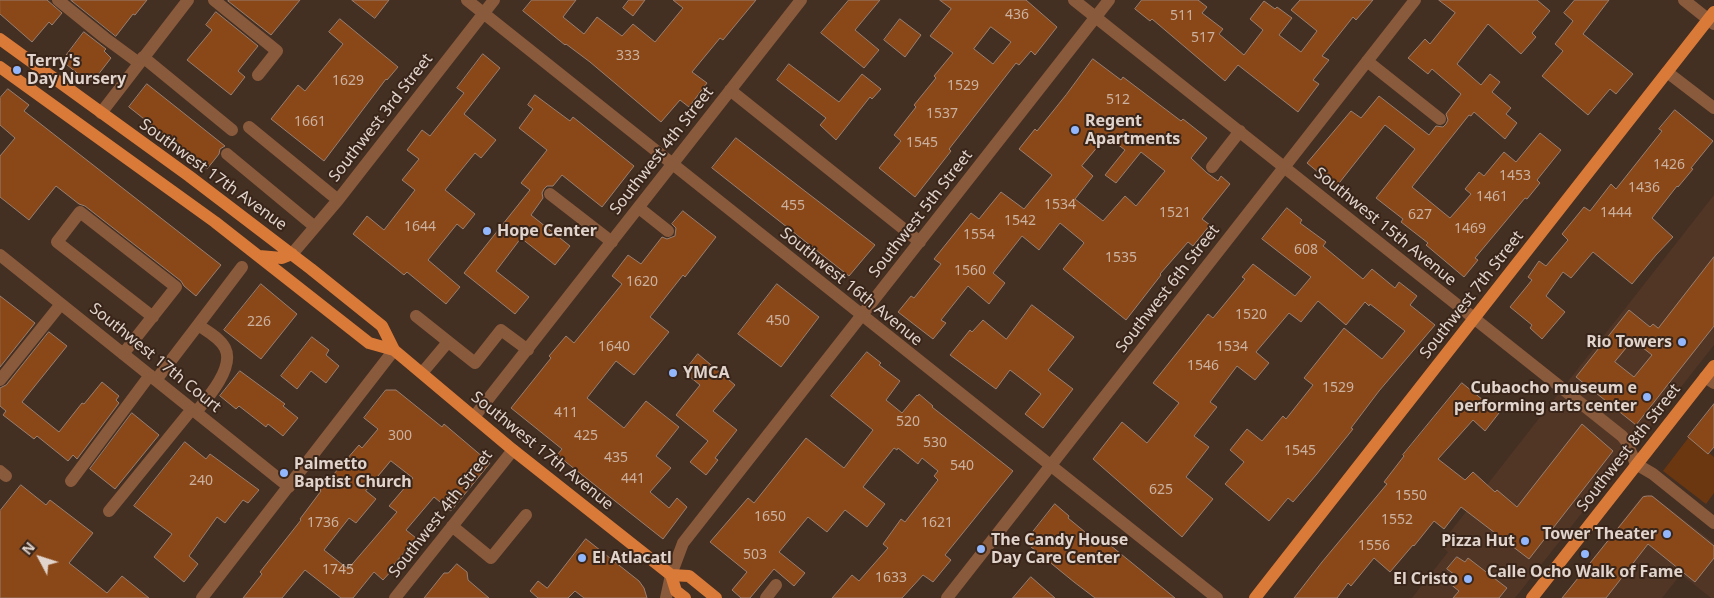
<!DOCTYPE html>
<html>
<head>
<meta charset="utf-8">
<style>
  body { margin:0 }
  #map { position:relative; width:1714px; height:598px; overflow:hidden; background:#442f23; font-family:"Noto Sans",sans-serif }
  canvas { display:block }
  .north { position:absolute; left:15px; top:533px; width:50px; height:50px; -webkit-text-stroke:4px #392519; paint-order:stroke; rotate:310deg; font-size:14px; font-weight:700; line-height:20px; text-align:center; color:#e1d4cc }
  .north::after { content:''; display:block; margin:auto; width:18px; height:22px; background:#e1d4cc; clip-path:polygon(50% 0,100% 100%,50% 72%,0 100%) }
</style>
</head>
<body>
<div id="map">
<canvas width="1714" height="598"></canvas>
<div class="north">N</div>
</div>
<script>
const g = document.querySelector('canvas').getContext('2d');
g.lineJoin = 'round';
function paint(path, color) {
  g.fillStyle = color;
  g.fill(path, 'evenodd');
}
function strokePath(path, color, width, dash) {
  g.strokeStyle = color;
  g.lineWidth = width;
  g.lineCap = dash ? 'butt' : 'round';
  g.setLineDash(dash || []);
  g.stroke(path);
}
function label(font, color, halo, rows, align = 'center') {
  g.font = font + ' "Noto Sans",sans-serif';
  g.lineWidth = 4;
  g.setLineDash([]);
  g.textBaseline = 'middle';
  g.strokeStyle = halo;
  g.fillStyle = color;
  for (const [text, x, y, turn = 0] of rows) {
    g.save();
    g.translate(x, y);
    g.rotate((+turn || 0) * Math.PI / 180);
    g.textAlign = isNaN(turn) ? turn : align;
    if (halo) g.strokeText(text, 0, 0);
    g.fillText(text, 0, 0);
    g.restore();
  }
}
const built = new Path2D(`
  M1714 195V345L1515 598H1412L1448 552 1440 545Z
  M1646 495 1653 496 1714 543V598H1711L1681 574 1662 598H1562L1642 496Z`);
const green = new Path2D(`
  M1689 437 1714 457V493L1706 504 1663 471Z`);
const building = new Path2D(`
  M0 0H47L62 13 52 25 49 22 32 42 0 14Z
  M71 0H147L135 15 133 14 116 36Z
  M230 0H300L271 35 228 1Z
  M352 0H389L375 18Z
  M532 0H576L563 17 584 34 597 17 622 36 633 24 655 42 683 8 673 0H756L723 40 720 38 692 72 707 83 689 107 680 100 661 122 590 62 566 44 565 45 523 11Z
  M629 0H645L633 16 623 8Z
  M849 0H880L855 30 879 50 864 68 821 33Z
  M940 0H1026L1057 27 1035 55 1031 51 1019 65 1016 63 949 149 951 151 915 197 879 168 901 141 894 135 916 107 914 105 936 78 934 76 953 53 930 36 951 9ZM991 27 1011 42 993 64 974 49Z
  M1142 0H1198L1207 7 1202 13 1223 29 1219 34 1244 55 1263 30 1250 19 1264 1 1275 9 1277 7 1292 18 1279 35 1301 52 1317 31 1291 10 1300 0H1373L1356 20 1353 17 1322 56 1329 60 1313 80 1319 84 1298 112 1238 65 1225 81 1152 19 1150 21 1135 9Z
  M1439 0H1537L1550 11 1532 33 1536 37 1521 54 1488 24 1457 64 1481 85 1490 74 1500 82 1492 92 1511 108 1506 114 1517 123 1505 139 1474 112 1471 116 1469 115 1412 187 1450 218 1471 194 1465 189 1479 172 1484 176 1504 152 1516 162 1540 133 1561 150 1537 180 1540 183 1527 199 1525 198 1475 258 1478 260 1464 277 1426 245 1428 243 1401 222 1403 219 1376 198 1415 149 1385 125 1336 187 1307 163 1351 111 1361 118 1379 96 1429 135 1436 126 1443 127 1446 124 1448 120 1446 114 1461 94 1432 69 1428 74 1408 58 1425 39 1430 44 1455 13Z
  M1575 0H1609L1583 34 1633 74 1616 94 1610 89 1588 115 1542 76 1563 51 1555 44 1573 21 1564 13Z
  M216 12 258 46 238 71 245 77 231 95 187 60 212 30 206 25Z
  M340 19 398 67 387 80 386 79 324 161 271 119 298 85 305 91 343 44 329 32Z
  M900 19 921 35 905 57 884 40Z
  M84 32 106 49 104 51 111 58 94 80H86L62 61Z
  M483 54 500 68 464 114 496 140 481 158 475 153 445 190 475 214 463 229 457 224 428 260 460 287 446 304 407 272 404 275 353 234 367 216 384 230 415 190 402 180 419 159 407 150 422 130 430 136 464 93 457 88Z
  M1093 59 1121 80 1123 77 1181 121 1183 119 1207 138 1191 158 1207 173 1218 181 1221 176 1230 184 1202 219 1210 225 1193 246 1188 242 1160 274 1161 275 1126 320 1063 269 1084 243 1082 241 1060 223 1039 250 1022 236 993 273 1005 283 989 304 968 286 941 320 946 323 933 339 898 312 911 296 914 298 941 264 934 259 971 213 979 219 1001 192 1024 209 1052 175 1019 149 1035 129 1037 131 1066 95ZM1107 136 1125 150 1105 175 1116 183 1141 152 1165 171 1136 206 1125 196 1103 221 1075 199 1093 176 1082 166Z
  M789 64 839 102 862 74 881 89 872 99 870 97 836 140 820 125 826 118 777 80Z
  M147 84 225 146 220 149 219 154 207 169 129 107Z
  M8 89 29 105 24 111 221 265 196 296 184 286 181 281 85 206 79 204 56 186 29 220 0 197V156L15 138 0 125V98Z
  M535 95 570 121 573 117 634 166 602 207 562 175 553 186H547L544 189 542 193 543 198 531 215 570 246 555 265 521 238 496 271 529 297 515 314 464 273 530 190 521 183 547 150 519 128 533 109 528 105Z
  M1675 110 1713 141 1691 168 1693 169 1678 187 1677 186 1652 218 1673 237 1656 255 1632 284 1593 252 1571 278 1563 272 1546 296 1565 312 1542 339 1530 328 1532 325 1510 307 1532 280 1528 277 1539 261 1546 266 1568 240 1562 234 1584 207 1590 211 1611 184 1616 189 1662 131 1659 129Z
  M736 138 875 245 849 276 712 168Z
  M1287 208 1302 220 1300 223 1326 242 1323 246 1363 279 1372 269 1395 288 1399 282 1417 296 1410 305 1435 325 1379 391 1351 428 1353 429 1316 475 1293 502 1288 498 1269 521 1225 484 1244 462 1230 450 1247 429 1262 441 1283 416 1286 419 1313 385 1304 378 1344 328 1382 359 1405 331 1370 304 1369 306 1365 302 1346 325 1318 301 1301 322 1289 313 1256 352 1269 363 1255 380 1237 366 1210 402 1217 407 1194 436 1209 447 1186 477 1213 499 1182 537 1093 459 1122 422 1147 443 1179 403 1153 383 1208 314 1213 318 1245 279 1242 277 1253 264 1295 296 1311 277 1262 239Z
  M683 211 716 237 685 277 683 275 650 317 669 332 634 375 616 361 587 398 624 428 646 401 679 427 656 456 671 468 650 492 669 508 677 498 687 507 663 539 557 455 562 449 511 408 551 358 549 356 566 336 574 343 622 284 612 276 628 255 641 264 662 237 667 239 675 236 676 228 672 224Z
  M1714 257V326L1636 425 1576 377 1629 310 1650 327 1653 324 1658 328ZM1633 340 1652 355 1634 377 1615 362Z
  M261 284 297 314 261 359 224 330Z
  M777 284 819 317 781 367 738 334Z
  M0 296 35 323 0 367Z
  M1032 305 1074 337 1048 370 1073 389 1043 428 1025 414 1041 394 1010 370 996 389 950 355 970 330 972 332 983 320 1006 339Z
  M49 332 67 346 22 402 59 432 82 403 84 404 102 382 119 396 116 400 119 403 77 459 73 455 68 461 37 436 34 439 3 415 6 411 0 406V388L6 385Z
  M312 337 329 350 326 355 339 366 326 383 311 371 297 389 281 376Z
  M867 352 881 363 879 365 900 381 886 400 902 413 917 395 918 396 919 394 933 406 932 407 1013 471 945 555 951 560 933 582 923 575 902 598H832L852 575 859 581 888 548 883 544 901 519 905 522 938 480 934 476 938 471 922 458 918 464 898 448 897 450 894 448 863 487 885 504 867 527 845 510 827 532 808 517 779 552 805 573 794 586 774 569 750 598H741L732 590 747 572 710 542 748 498 754 503 806 438 844 468 873 430 831 396Z
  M698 354 735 385 713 411 737 430 715 458 718 460 706 475 690 462 708 441 676 415 700 385 684 372Z
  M240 371 285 404 283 406 298 418 283 436 268 424 266 427 239 406 236 409 220 396Z
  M1462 383 1499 413 1485 431 1473 420 1438 459 1465 480 1473 472 1495 492 1497 490 1517 507 1582 424 1613 451 1529 559 1461 507 1444 529 1434 521 1414 546 1413 545 1390 572 1374 558 1351 586 1348 583 1337 598H1294L1322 562 1387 484 1384 482 1404 456 1403 455Z
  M386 390H396L442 427 444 424 490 463 451 511 434 497 406 530 416 538 392 567 394 568 383 580 374 572 353 598H341L305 570 282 598H243L262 574 260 572 301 520 300 519 321 491 320 490 359 445 362 448 378 429 364 418ZM391 461 413 478 389 506 397 512 348 569 324 550 349 518 356 523 376 499 366 491Z
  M1714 404V447L1708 454 1688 437Z
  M132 413 159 435 115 489 90 469Z
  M185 442 206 459 210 454 259 490 248 503 243 500 225 523 217 517 189 556 198 564 184 582 154 557 172 534 134 506Z
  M21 485 46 505 50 500 93 533 69 563 107 593 122 576 149 598H0V511Z
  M1648 496H1652L1714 546V558L1695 582 1648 544 1606 598H1562L1643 497Z
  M1055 504 1069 516 1068 518 1102 546 1105 541 1175 598H1095L1074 582 1025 542Z
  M586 539 639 581 644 588 647 598H584L575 591 568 598H538L530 591 538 581 547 588Z
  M1457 557 1465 562 1468 558 1507 588 1499 598H1453L1459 591 1449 583 1455 575 1447 569Z
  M457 564 467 572 468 580 489 598H424L444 573H448Z
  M1031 577 1055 598H1013Z`);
const minor = new Path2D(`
  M58 0 105 38 139 63
  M214 0 277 51 258 75
  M467 0 1217 598
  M1074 0 1622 436 1626 441 1636 464 1653 474 1714 523
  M1684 0 1714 24
  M143 57 232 130
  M1367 61 1440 119
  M1667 72 1714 108
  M730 90 920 242
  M101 113 188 0
  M249 127 338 200
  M227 154 315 227
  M1212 167 1240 131
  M550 194 612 242
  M639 208 668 231
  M292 254 338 200 494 0
  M0 255 289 487
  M416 316 475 363 501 330 528 350
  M198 325 242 267
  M123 354 176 287 80 212 57 242 153 317
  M422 373 448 342
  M1705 377 1714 383
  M0 380 61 304
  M156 380 198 325C207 331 220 338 225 348 235 367 208 398 196 412
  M474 417 801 0
  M0 471 6 476
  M71 481 150 375
  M109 511 192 409
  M452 526 491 558 526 515
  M202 598 394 350
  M395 598 513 450
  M666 598 671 575 683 543 1109 0
  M766 598 776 585
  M947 598 1415 0`);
const major = new Path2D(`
  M0 39 189 176 311 269 382 326 394 350 513 450 671 575 689 576 716 598
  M0 67 215 222 369 343 394 350
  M259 256 282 258 292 254
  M671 575 676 591 685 598
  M1255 598 1714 12
  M1532 598 1714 366`);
const markers = [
  [17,70,5,"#92b7fd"],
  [1075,130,5,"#92b7fd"],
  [487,231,5,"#92b7fd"],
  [1682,342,5,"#92b7fd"],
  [673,373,5,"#92b7fd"],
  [1647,397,5,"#92b7fd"],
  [284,473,5,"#92b7fd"],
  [1667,534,5,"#92b7fd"],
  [1525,541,5,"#92b7fd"],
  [981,549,5,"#92b7fd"],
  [1585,554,5,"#92b7fd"],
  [582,558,5,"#92b7fd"],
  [1468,579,5,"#92b7fd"]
];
const numberNames = [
  ["436",1017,15],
  ["511",1182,16],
  ["517",1203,38],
  ["333",628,56],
  ["1629",348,81],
  ["1529",963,86],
  ["512",1118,100],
  ["1537",942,114],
  ["1661",310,122],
  ["1545",922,143],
  ["1426",1669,165],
  ["1453",1515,176],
  ["1436",1644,188],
  ["1461",1492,197],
  ["1534",1060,205],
  ["455",793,206],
  ["1521",1175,213],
  ["1444",1616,213],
  ["627",1420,215],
  ["1542",1020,221],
  ["1644",420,227],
  ["1469",1470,229],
  ["1554",979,235],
  ["608",1306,250],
  ["1535",1121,258],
  ["1560",970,271],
  ["1620",642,282],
  ["1520",1251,315],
  ["450",778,321],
  ["226",259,322],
  ["1640",614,347],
  ["1534",1232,347],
  ["1546",1203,366],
  ["1529",1338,388],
  ["411",566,413],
  ["520",908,422],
  ["300",400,436],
  ["425",586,436],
  ["530",935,443],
  ["1545",1300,451],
  ["435",616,458],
  ["540",962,466],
  ["441",633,479],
  ["240",201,481],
  ["625",1161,490],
  ["1550",1411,496],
  ["1650",770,517],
  ["1552",1397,520],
  ["1736",323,523],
  ["1621",937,523],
  ["1556",1374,546],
  ["503",755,555],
  ["1745",338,570],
  ["1633",891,578]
];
const poiNames = [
  ["Terry's",27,61],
  ["Day Nursery",27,79],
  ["Regent",1085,121],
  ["Apartments",1085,139],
  ["Hope Center",497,231],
  ["Rio Towers",1672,342,"right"],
  ["YMCA",683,373],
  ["Cubaocho museum e",1637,388,"right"],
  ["performing arts center",1637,406,"right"],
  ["Palmetto",294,464],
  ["Baptist Church",294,482],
  ["Tower Theater",1657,534,"right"],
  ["The Candy House",991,540],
  ["Day Care Center",991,558],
  ["Pizza Hut",1515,541,"right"],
  ["El Atlacatl",592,558],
  ["Calle Ocho Walk of Fame",1585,572,"center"],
  ["El Cristo",1458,579,"right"]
];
const streetNames = [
  ["Southwest 3rd Street",381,118,-52],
  ["Southwest 4th Street",662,151,-52],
  ["Southwest 17th Avenue",213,175,36],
  ["Southwest 5th Street",921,214,-52],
  ["Southwest 15th Avenue",1385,227,39],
  ["Southwest 16th Avenue",851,287,39],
  ["Southwest 6th Street",1168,289,-52],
  ["Southwest 7th Street",1472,295,-52],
  ["Southwest 17th Court",155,358,39],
  ["Southwest 8th Street",1629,448,-52],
  ["Southwest 17th Avenue",542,451,39],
  ["Southwest 4th Street",441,514,-52]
];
paint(built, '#513626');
paint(green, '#6b3711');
paint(building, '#8a4818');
strokePath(building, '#987f70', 1);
strokePath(minor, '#895a3c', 12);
strokePath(major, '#da7a38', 12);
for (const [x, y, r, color] of markers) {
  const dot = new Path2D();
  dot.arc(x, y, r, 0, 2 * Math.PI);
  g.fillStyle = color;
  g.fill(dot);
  strokePath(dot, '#392519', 2);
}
label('14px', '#cbb19f', null, numberNames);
label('bold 16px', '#e1d4cc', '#392519', poiNames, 'left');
label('16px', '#e1d4cc', '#392519', streetNames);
</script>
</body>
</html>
